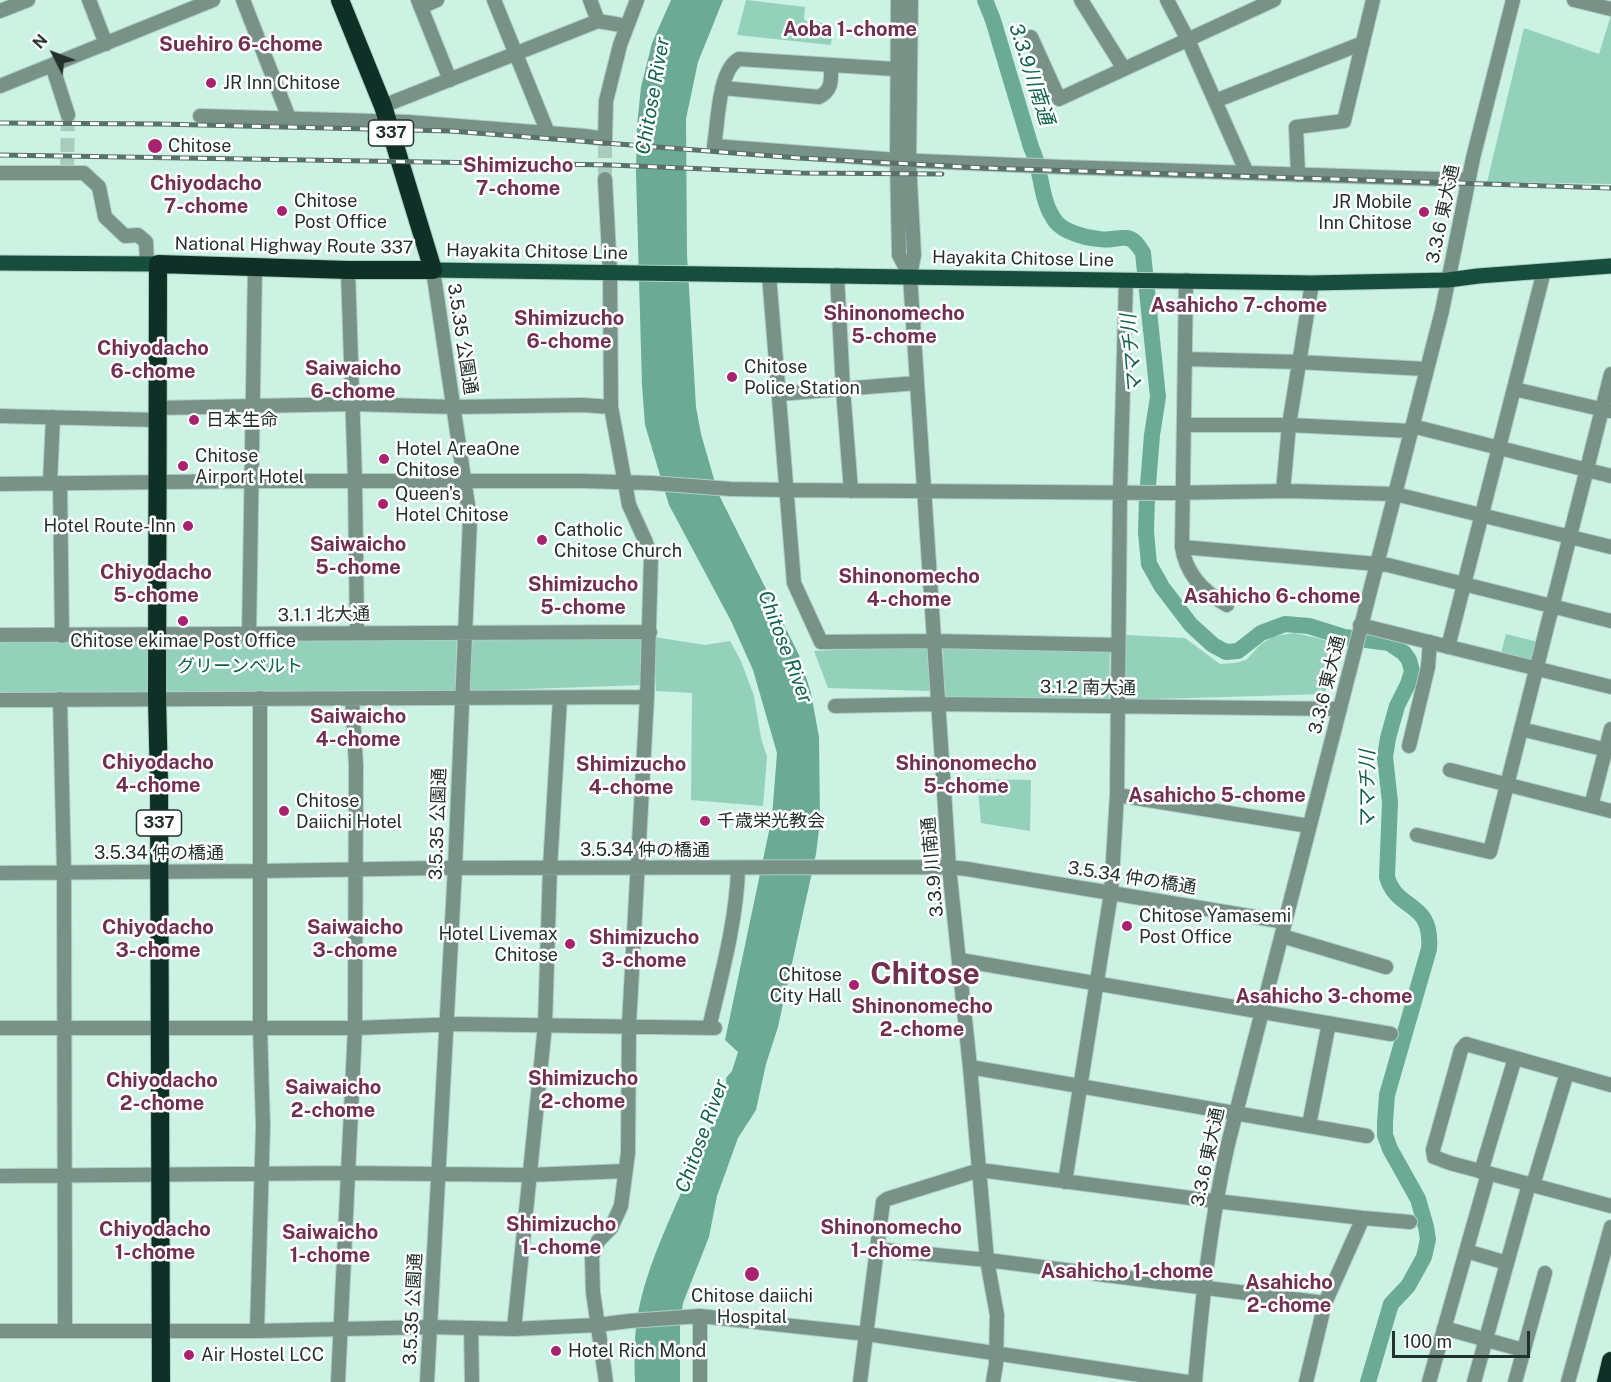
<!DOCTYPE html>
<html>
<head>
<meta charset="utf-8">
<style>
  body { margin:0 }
  #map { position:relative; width:1611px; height:1382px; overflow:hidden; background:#cbf2e3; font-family:"Public Sans",sans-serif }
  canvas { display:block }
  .north { position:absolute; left:24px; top:24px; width:60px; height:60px; -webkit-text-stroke:4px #fff; paint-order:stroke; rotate:312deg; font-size:16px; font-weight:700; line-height:24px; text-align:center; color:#22312c }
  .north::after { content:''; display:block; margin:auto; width:21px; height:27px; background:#22312c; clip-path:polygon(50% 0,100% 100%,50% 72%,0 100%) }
  .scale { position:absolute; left:1392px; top:1331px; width:138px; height:27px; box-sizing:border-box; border:3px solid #22312c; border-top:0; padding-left:8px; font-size:18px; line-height:21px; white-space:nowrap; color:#22312c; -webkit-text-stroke:4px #fff; paint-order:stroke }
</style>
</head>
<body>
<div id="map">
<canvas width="1611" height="1382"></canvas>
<div class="north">N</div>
<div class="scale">100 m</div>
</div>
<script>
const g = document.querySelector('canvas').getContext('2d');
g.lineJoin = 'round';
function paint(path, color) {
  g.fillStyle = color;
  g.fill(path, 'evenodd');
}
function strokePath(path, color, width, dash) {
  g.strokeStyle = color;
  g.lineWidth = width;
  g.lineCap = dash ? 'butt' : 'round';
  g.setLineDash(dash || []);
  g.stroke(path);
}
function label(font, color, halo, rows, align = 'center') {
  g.font = font + ' "Public Sans","Noto Sans JP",sans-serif';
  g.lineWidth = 5;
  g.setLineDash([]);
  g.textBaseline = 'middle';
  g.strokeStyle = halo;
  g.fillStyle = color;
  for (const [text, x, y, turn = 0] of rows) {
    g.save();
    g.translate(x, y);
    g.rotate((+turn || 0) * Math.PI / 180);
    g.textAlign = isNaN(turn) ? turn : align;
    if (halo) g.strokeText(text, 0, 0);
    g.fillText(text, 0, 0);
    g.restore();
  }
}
const green = new Path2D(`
  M746 0 805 7 804 20 833 25 831 45 737 35Z
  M1611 15V184L1487 182 1524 28 1599 54Z
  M1294 633 1314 637 1337 644 1325 694 1123 700 1125 635 1185 638 1220 664 1235 663 1246 660 1261 644 1274 636Z
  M1506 634 1538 642 1532 665 1500 657Z
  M654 637 705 645 730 641 741 661 754 696 761 738 767 757 763 806 691 800 692 693 656 691Z
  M643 639V685L470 691 471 640Z
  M0 640H457L455 690 0 693Z
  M927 646 930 691 828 688 814 651Z
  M943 647 1110 648 1109 702 944 700Z
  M977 779 1031 780 1030 831 981 823Z`);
const water = new Path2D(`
  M671 0H723L698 62 686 119 687 254 696 407 701 434 718 493 799 655 811 693 819 737 820 821 816 854 778 1027 766 1064 756 1110 738 1138 717 1196 709 1237 683 1303 680 1326V1382H635C634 1353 634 1324 642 1295 657 1239 686 1188 705 1133 720 1122 728 1095 726 1078L732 1071 738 1052 725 1040 772 817 777 753 753 670 731 621 669 505 645 425 642 385 636 174 637 126 641 87 652 43Z`);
const river = new Path2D(`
  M985 0 993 20 1031 147C1043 171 1039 200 1056 222 1064 232 1086 238 1099 239 1108 241 1118 237 1127 238 1135 239 1139 247 1143 253L1158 397 1152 435 1147 498 1146 532 1149 564 1162 587 1191 625 1213 645 1226 652 1238 651 1261 633 1285 624 1309 626 1344 637 1389 643 1404 653 1409 660 1412 671 1408 684 1397 706 1388 738 1385 757 1390 802 1387 877C1397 912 1433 900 1429 949L1387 1095 1385 1122V1135L1390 1149 1418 1199 1426 1227 1428 1239 1424 1257 1408 1286 1391 1304 1368 1382`);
const minorTunnel = new Path2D(`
  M67 173 68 115
  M605 179V139`);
const minor = new Path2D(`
  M89 0 106 44
  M243 0 289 118
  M418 0 450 80
  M494 0 548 133
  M590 0 598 21
  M898 0 897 160 899 255 910 276
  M911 0 909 161 914 255 910 276 949 867 970 1067 987 1260 997 1315 996 1364 993 1382
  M1081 0 1124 69
  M1167 0 1188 40 1247 173
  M1574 0 1611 9
  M421 7 437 0
  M0 11 28 0
  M1031 37 1059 99 1274 0
  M52 65 68 115
  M910 70 739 59C718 70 718 124 714 146L897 160 1062 167 1469 180
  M0 86 213 0
  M723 88 819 97C833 90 831 79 831 65
  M1215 101 1363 43
  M383 106 598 21 627 26
  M200 116 408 122 585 136 605 139 606 101 620 45 637 0
  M0 173H84L99 187 105 217 125 236 138 235 146 242 147 263
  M1298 175 1296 127 1344 121 1373 0
  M605 179 610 272 611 407 629 505 645 540 651 557 647 697 629 1025 628 1153 621 1206 611 1228 598 1241 592 1257 593 1292 606 1382
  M348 270 355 481 357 632
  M769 275 794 583 821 642 934 641 1118 645
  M837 275 843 389 851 491
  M1186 280 1182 547C1186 574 1203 592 1227 605
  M1185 359 1298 362 1426 369
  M1514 389 1609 411
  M779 394 917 383
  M157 408 353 404 454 407 583 405 611 407
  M0 416 157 420
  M1185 425H1289L1411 431
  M1412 426 1611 476
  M50 483 53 417
  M60 483 62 636
  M0 484 251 481H583L651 483 731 489 786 490 1163 493 1289 491 1395 494 1611 547
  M1283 491 1289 425 1312 283
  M1182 547 1388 565 1611 621
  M1360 625 1611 687
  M0 635 650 632
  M249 635 255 267
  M1448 647 1544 271
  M60 699 64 871 65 1330
  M0 700C216 697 432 700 647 697
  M835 706 938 704 1340 709
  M1521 729 1611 751
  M1409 746 1428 667 1430 642
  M1450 770 1611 811
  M1117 795 1309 826
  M1591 806 1611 729
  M1417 835 1490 852 1611 374
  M0 873 261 871 436 868 949 867 967 869 1285 922
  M1282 936 1386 967
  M960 960 1391 1034
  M0 1028H355L459 1024 715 1028
  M709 1028C721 977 737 919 738 868
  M970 1067 1367 1136
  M1611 1085 1466 1044 1461 1050 1433 1150 1434 1157 1450 1163 1611 1206
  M1309 1125 1329 1023
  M1481 1172 1515 1058
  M0 1176 347 1173 530 1175 625 1171
  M1065 1182 1111 893 1117 795 1120 493 1126 280
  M1533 1185 1567 1073
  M876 1249 987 1260 1325 1303
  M1466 1251 1507 1263
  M700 1316V1382
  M471 1328 472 1382
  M1444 1328 1523 1350
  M514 1329 545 1025 550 868 560 698
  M0 1331H257L429 1327 514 1329 597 1325 629 1321 700 1316 867 1334 1187 1382
  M257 1331 263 1126 260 1027V698
  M338 1382 355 1028 356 765 352 699
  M427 1382 455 868 470 519 433 270
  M860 1382 883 1202 887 1199 980 1170 1198 1199 1363 1218 1410 1222
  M1195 1382C1202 1302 1210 1222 1228 1144L1442 311 1473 158 1513 0
  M1306 1382 1325 1303 1363 1218
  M1429 1382 1488 1174
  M1474 1382 1529 1184
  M1515 1382 1545 1273
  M1568 1382 1611 1227`);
const major = new Path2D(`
  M0 263 158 264
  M433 270 1312 283 1448 280 1478 276 1611 266`);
const highway = new Path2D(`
  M161 1382 159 783 157 698 158 264 348 270H433L383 106 340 0
  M1606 1382 1611 1361`);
const rail = new Path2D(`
  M0 123 158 124 451 131 799 158 985 168 1611 188
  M0 155 611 165 800 173 942 174`);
const markers = [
  [211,83,6,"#a7236f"],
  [155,146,8,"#a7236f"],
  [282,211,6,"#a7236f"],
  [1424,212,6,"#a7236f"],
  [732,377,6,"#a7236f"],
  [194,420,6,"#a7236f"],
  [384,459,6,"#a7236f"],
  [183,466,6,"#a7236f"],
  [383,504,6,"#a7236f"],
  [188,526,6,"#a7236f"],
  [542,540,6,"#a7236f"],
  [183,621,6,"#a7236f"],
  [284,811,6,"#a7236f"],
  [705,821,6,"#a7236f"],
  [1127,926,6,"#a7236f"],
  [570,944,6,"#a7236f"],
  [854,985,6,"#a7236f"],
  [752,1274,8,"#a7236f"],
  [556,1351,6,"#a7236f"],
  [189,1355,6,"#a7236f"]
];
const shields = [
  [391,133,45],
  [159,823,45]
];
const shieldNames = [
  ["337",391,133],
  ["337",159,823]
];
const poiNames = [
  ["JR Inn Chitose",223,83],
  ["Chitose",168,146],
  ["Chitose",294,201],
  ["Post Office",294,222],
  ["JR Mobile",1412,202,"right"],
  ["Inn Chitose",1412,223,"right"],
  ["Chitose",744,367],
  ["Police Station",744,388],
  ["日本生命",206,420],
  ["Hotel AreaOne",396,449],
  ["Chitose",396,470],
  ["Chitose",195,456],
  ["Airport Hotel",195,477],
  ["Queen's",395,494],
  ["Hotel Chitose",395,515],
  ["Hotel Route-Inn",176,526,"right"],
  ["Catholic",554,530],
  ["Chitose Church",554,551],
  ["Chitose ekimae Post Office",183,641,"center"],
  ["Chitose",296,801],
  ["Daiichi Hotel",296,822],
  ["千歳栄光教会",717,821],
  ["Chitose Yamasemi",1139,916],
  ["Post Office",1139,937],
  ["Hotel Livemax",558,934,"right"],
  ["Chitose",558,955,"right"],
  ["Chitose",842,975,"right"],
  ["City Hall",842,996,"right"],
  ["Chitose daiichi",752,1296,"center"],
  ["Hospital",752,1317,"center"],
  ["Hotel Rich Mond",568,1351],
  ["Air Hostel LCC",201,1355]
];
const streetNames = [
  ["3.3.6 東大通",1443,214,-78],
  ["National Highway Route 337",294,246,1],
  ["Hayakita Chitose Line",537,252,1],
  ["Hayakita Chitose Line",1023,259,1],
  ["3.5.35 公園通",462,339,81],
  ["3.1.1 北大通",324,615,-1],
  ["3.3.6 東大通",1327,685,-76],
  ["3.1.2 南大通",1088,688,1],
  ["3.5.35 公園通",438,824,-88],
  ["3.5.34 仲の橋通",645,850],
  ["3.5.34 仲の橋通",159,853],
  ["3.3.9 川南通",933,867,-95],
  ["3.5.34 仲の橋通",1132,878,9],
  ["3.3.6 東大通",1208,1157,-78],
  ["3.5.35 公園通",413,1309,-87]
];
const parkNames = [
  ["グリーンベルト",240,666]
];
const neighbourhoodNames = [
  ["Aoba 1-chome",850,30],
  ["Suehiro 6-chome",241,45],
  ["Shimizucho",518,166],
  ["7-chome",518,189],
  ["Chiyodacho",206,184],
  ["7-chome",206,207],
  ["Asahicho 7-chome",1239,306],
  ["Shinonomecho",894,314],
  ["5-chome",894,337],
  ["Shimizucho",569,319],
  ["6-chome",569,342],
  ["Chiyodacho",153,349],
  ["6-chome",153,372],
  ["Saiwaicho",353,369],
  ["6-chome",353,392],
  ["Saiwaicho",358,545],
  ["5-chome",358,568],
  ["Chiyodacho",156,573],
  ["5-chome",156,596],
  ["Shinonomecho",909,577],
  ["4-chome",909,600],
  ["Shimizucho",583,585],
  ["5-chome",583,608],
  ["Asahicho 6-chome",1272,597],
  ["Saiwaicho",358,717],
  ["4-chome",358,740],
  ["Chiyodacho",158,763],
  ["4-chome",158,786],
  ["Shinonomecho",966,764],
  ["5-chome",966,787],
  ["Shimizucho",631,765],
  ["4-chome",631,788],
  ["Asahicho 5-chome",1217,796],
  ["Chiyodacho",158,928],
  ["3-chome",158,951],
  ["Saiwaicho",355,928],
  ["3-chome",355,951],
  ["Shimizucho",644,938],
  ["3-chome",644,961],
  ["Asahicho 3-chome",1324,997],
  ["Shinonomecho",922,1007],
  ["2-chome",922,1030],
  ["Shimizucho",583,1079],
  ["2-chome",583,1102],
  ["Chiyodacho",162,1081],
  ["2-chome",162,1104],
  ["Saiwaicho",333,1088],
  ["2-chome",333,1111],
  ["Shimizucho",561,1225],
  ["1-chome",561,1248],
  ["Shinonomecho",891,1228],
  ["1-chome",891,1251],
  ["Chiyodacho",155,1230],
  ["1-chome",155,1253],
  ["Saiwaicho",330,1233],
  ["1-chome",330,1256],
  ["Asahicho 1-chome",1127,1272],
  ["Asahicho",1289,1283],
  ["2-chome",1289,1306]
];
const waterNames = [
  ["3.3.9川南通",1031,74,72],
  ["Chitose River",653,96,-80],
  ["ママチ川",1132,354,-95],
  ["Chitose River",785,647,69],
  ["ママチ川",1368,790,-90],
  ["Chitose River",702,1136,-70]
];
const townNames = [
  ["Chitose",925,975]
];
paint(green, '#93d1bb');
paint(water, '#6bab95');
strokePath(river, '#6bab95', 16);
strokePath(minorTunnel, '#a9cbbe', 14, [14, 7]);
strokePath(minor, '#adcfc2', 16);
strokePath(major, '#adcfc2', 17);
strokePath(highway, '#adcfc2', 20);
strokePath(minor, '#789288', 14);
strokePath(major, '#164d3d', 15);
strokePath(highway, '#0e3026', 18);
strokePath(rail, '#5a7169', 5);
strokePath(rail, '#fff', 3, [9]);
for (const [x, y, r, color] of markers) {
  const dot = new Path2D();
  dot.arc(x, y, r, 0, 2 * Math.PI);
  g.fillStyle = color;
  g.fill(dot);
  strokePath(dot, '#fff', 2);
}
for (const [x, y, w] of shields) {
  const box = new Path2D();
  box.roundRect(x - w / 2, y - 13, w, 26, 4.5);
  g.fillStyle = '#fff';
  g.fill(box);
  strokePath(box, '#22312c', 1.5);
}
label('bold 16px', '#22312c', null, shieldNames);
label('18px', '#22312c', '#fff', poiNames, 'left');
label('18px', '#22312c', '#fff', streetNames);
label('18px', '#0c624d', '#fff', parkNames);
label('bold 20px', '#713051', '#fff', neighbourhoodNames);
label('italic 20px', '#11644f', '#fff', waterNames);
label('bold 30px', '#713051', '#fff', townNames);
</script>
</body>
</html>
